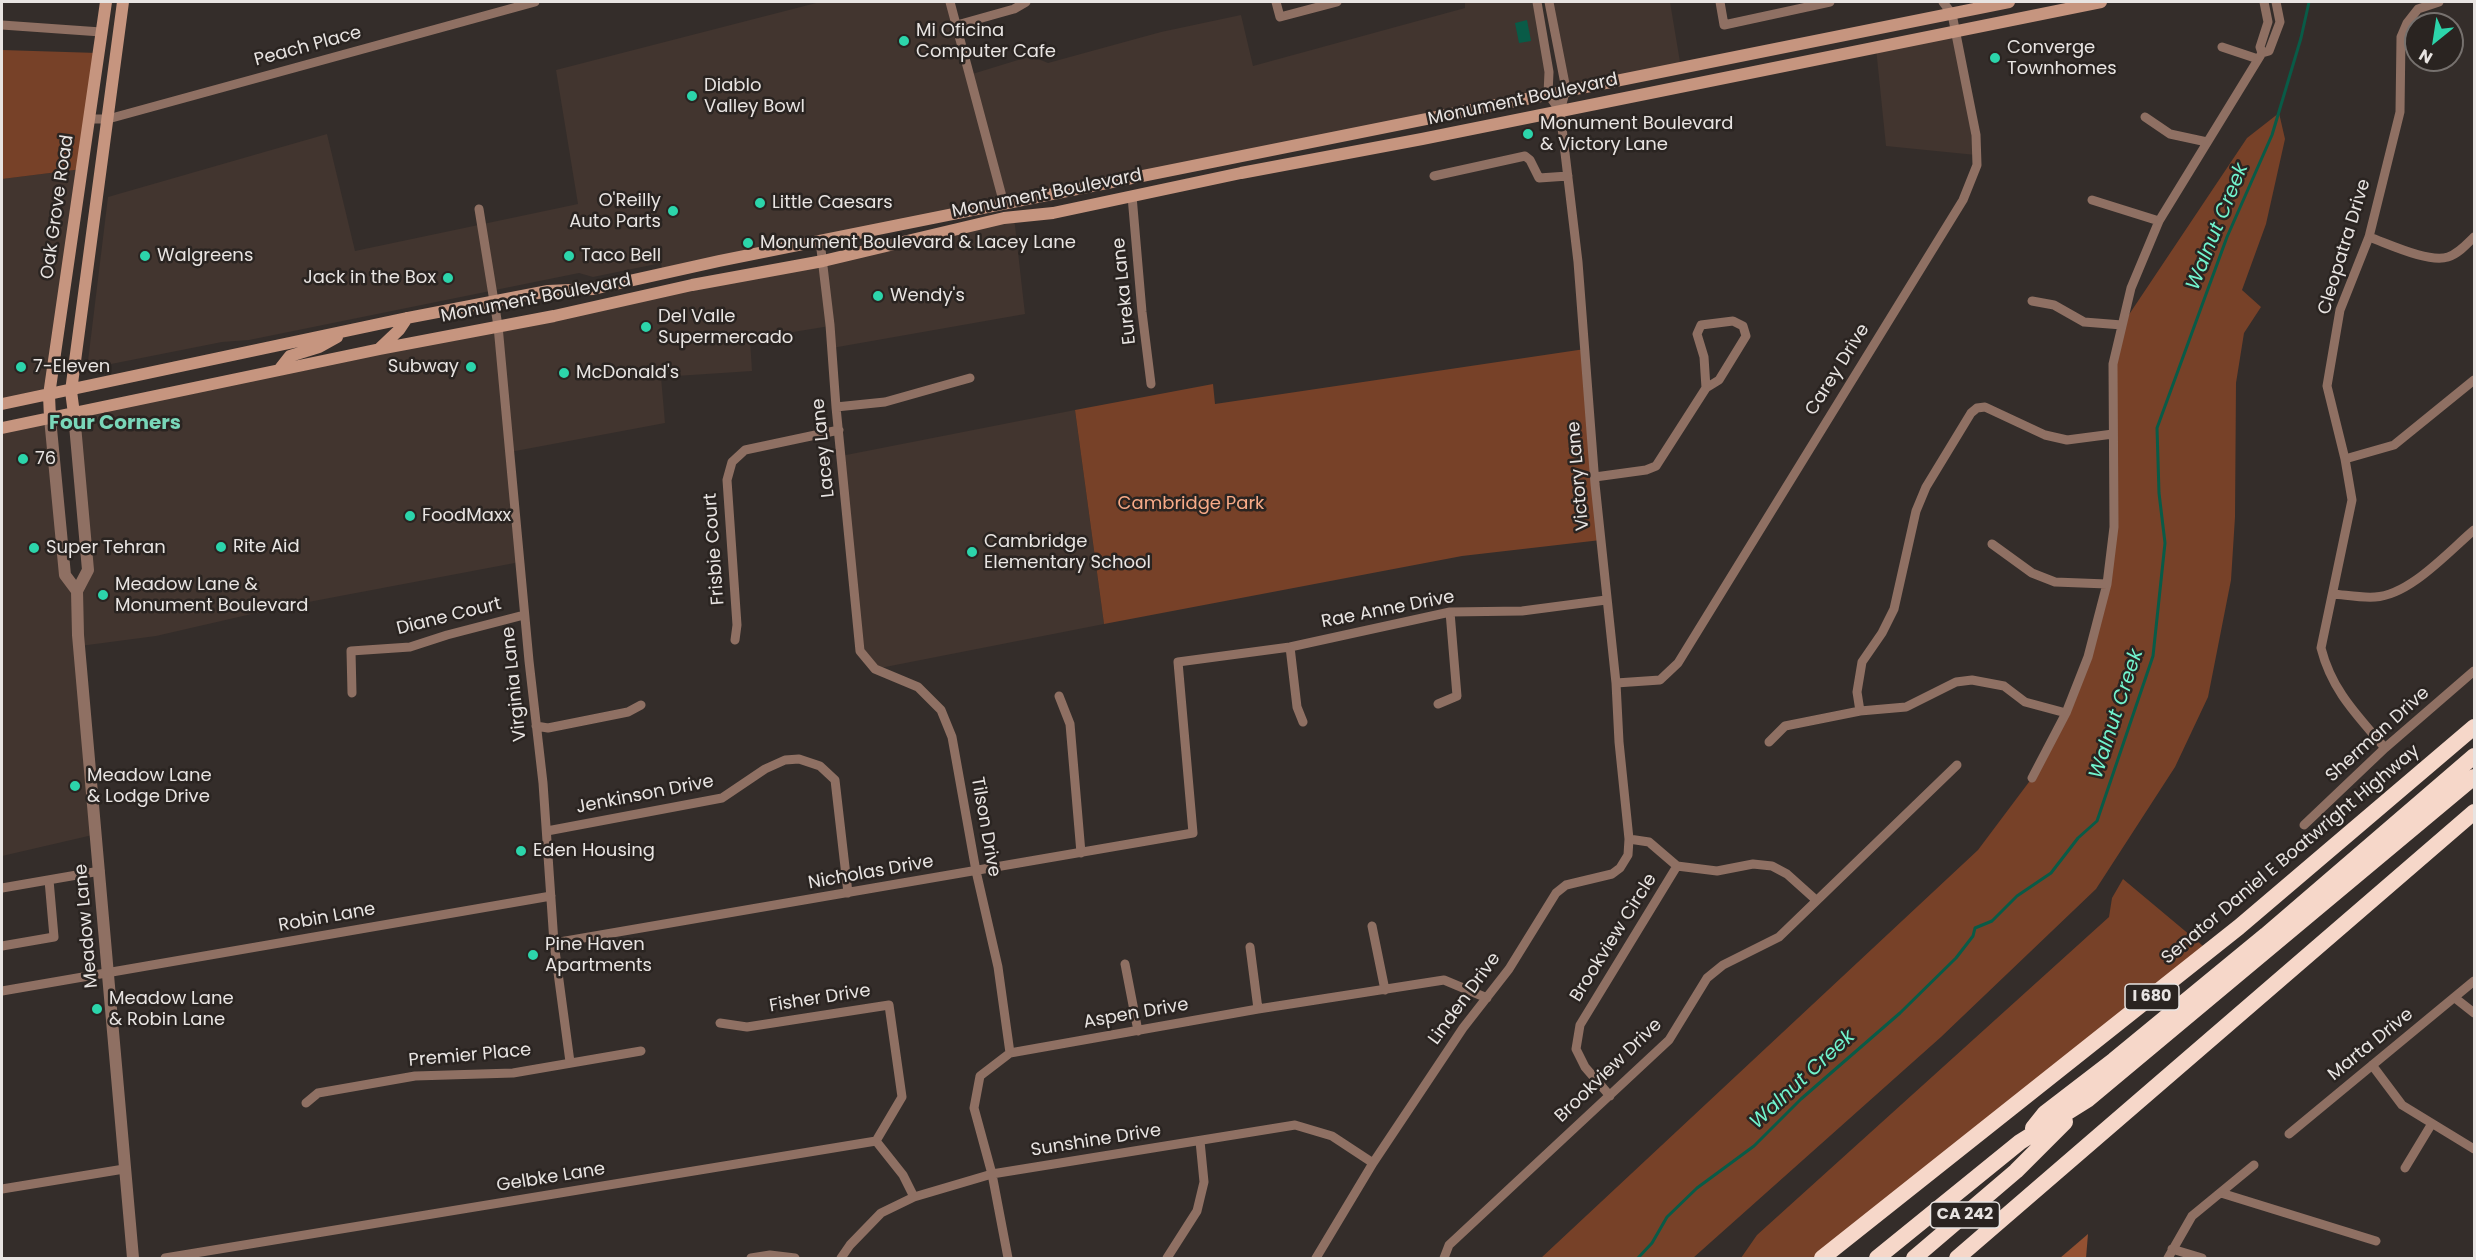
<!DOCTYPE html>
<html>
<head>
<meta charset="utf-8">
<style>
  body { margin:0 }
  #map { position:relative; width:2476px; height:1260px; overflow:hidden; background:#342d2a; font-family:Poppins,sans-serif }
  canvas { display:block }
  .frame { position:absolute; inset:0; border:3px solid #e8e4e2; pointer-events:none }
  .north { position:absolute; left:2404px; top:12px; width:60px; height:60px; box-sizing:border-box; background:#2a2421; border:2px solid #76716e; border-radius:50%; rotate:210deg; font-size:16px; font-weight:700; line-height:24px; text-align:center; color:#e8e4e2 }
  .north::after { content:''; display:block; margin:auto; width:21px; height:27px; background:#2cd5ab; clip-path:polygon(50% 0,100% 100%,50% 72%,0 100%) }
</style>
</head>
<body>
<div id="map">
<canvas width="2476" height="1260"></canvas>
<div class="frame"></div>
<div class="north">N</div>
</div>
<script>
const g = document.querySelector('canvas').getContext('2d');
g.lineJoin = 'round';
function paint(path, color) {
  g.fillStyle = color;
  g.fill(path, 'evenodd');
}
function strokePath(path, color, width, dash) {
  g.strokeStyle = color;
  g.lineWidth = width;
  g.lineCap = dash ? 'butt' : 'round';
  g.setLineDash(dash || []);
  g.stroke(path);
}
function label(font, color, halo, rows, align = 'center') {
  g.font = font + ' Poppins,sans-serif';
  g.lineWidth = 5;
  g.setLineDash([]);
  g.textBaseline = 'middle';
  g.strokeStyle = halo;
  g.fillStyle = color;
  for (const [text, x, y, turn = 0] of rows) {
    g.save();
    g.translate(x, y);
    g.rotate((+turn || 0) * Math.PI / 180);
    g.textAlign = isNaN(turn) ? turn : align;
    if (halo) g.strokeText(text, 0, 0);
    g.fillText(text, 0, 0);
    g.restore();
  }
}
const built = new Path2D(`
  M820 2H950L969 75 1031 56 1048 63 1161 32 1241 15 1253 66 1465 8V2H1537L1548 94 663 274 661 263 593 277 579 273 249 340 222 342 101 366H93L88 361 108 197 327 134 355 251 578 204 556 70Z
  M1554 2H1670L1681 68 1566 89 1549 3Z
  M1955 31 1976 155 1886 146 1876 48Z
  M82 169 49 395 2 404V179Z
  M1014 217 1025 314 832 348 830 326 750 339 752 371 661 377 665 423 510 452 520 562 282 607 156 636 80 646 97 834 2 856V428L50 418 65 575 77 591 88 570 74 414Z
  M1075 410 1104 624 875 669 860 651 841 456Z`);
const green = new Path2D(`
  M2 50 98 53 82 169 2 179Z
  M2279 113 2285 139 2266 224 2242 290 2261 307 2244 333 2236 383 2235 517 2231 580 2208 697 2175 767 2096 889 1941 1037 1693 1258H1541L1978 850 2032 778 2088 657 2114 527 2113 364 2122 325 2247 138Z
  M1585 349 1601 540 1462 556 1104 624 1075 410 1213 384 1215 404Z
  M2123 879 2209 951 1822 1258H1741L1757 1235 2109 917 2112 898Z`);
const forest = new Path2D(`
  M2088 1234 2086 1258H2060Z`);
const water = new Path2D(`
  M1527 20 1531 41 1519 43 1515 23Z`);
const stream = new Path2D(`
  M1638 1258 1652 1243 1667 1217 1697 1188 1754 1146 1801 1099 1900 1013 1956 958 1973 936 1975 928 1992 921 2017 896 2051 873 2078 838 2097 821 2153 656 2165 543 2159 493 2157 428 2227 237 2272 135 2301 38 2309 2`);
const minor = new Path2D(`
  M950 2 1004 204
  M1276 2 1280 17 1337 2
  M1537 2 1549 72 1548 94 1560 111
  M1720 2 1724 25 1830 2
  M2 25 101 32
  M957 25 1014 9 1026 2
  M2222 47 2258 59
  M2262 53 2260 47 2268 22 2264 2
  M2145 117 2170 134 2207 142
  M90 119H108L535 2
  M1434 176 1525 156 1530 160 1539 178 1568 176
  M1132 196 1142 312 1151 384
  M2092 200 2159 221
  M479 209 498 326 529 661 543 783 554 943 570 1062
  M2369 237C2389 244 2428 263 2448 257 2458 254 2466 245 2474 237
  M820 241 830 325 836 407 860 651 875 669 918 687 941 710 952 737 976 871 998 967 1010 1053
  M2032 301 2054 305 2084 322 2122 325
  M836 407 885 402 970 378
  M2345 459 2394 445 2474 380
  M1595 477 1646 470 1656 466 1706 388 1719 380 1746 336 1743 326 1733 321 1701 325 1697 334 1704 357 1706 388
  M1992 544 2032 573 2055 582 2107 584
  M2333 594C2346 595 2361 598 2375 597 2410 595 2448 552 2474 530
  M735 640 737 625 727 480 732 462 745 450 839 430
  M1290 647 1297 707 1303 722
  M1616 683 1660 680 1678 663 1963 200 1977 165 1976 135 1952 14 1943 2
  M352 693 351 651 410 647 447 635 524 615
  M1059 696 1070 724 1081 853
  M1438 704 1457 696 1450 612
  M1860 711 1857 692 1862 662 1882 633 1894 609 1916 511 1926 487 1971 413 1977 408 1985 407 2045 435 2067 440 2113 434
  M536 726 548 728 628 712 641 705
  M1769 742 1785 726 1860 711 1906 707 1956 682 1972 680 2004 686 2025 702 2066 713
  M2385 748C2357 715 2332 691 2321 648L2352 500 2345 459 2327 386 2340 310 2369 237 2400 112 2401 37 2407 23 2418 9 2439 2
  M2032 778 2066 713 2088 657 2107 584 2114 527 2113 364 2131 288 2159 221 2262 53 2269 51 2280 22 2276 2
  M2304 825 2385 748 2474 671
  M547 831 722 798 765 769 785 760 799 759 820 766 835 780 848 893
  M1629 839 1649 842 1677 866
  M2 888 100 871
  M1372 926 1385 990
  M554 943 1193 833 1178 662 1290 647 1450 612 1522 611 1606 600
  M2 946 54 937 49 880
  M1250 947 1258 1009
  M1125 964 1138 1031
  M2 991 551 896
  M2455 998 2474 1013
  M720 1023 747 1027 889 1005 902 1097 876 1141
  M2372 1065 2402 1105 2474 1149
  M1610 1096 1585 1067 1576 1049 1580 1025 1677 866 1717 871 1753 864 1772 866 1787 874 1816 900
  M306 1103 318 1093 415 1076 513 1073 641 1051
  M2289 1134 2474 981
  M2405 1168 2431 1125
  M2 1189 124 1169
  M2221 1193 2376 1241
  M2172 1249 2202 1258
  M165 1258 876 1141 903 1175 914 1197
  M751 1258 770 1255 795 1258
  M841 1258 850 1245 881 1213 914 1197 992 1174 1295 1125 1332 1136 1373 1163
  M1008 1258 992 1174 974 1108 980 1076 1010 1053 1258 1009 1444 980 1487 998
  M1167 1258 1197 1211 1204 1182 1200 1141
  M1316 1258 1373 1163 1463 1028 1509 969 1556 893 1566 885 1612 874 1620 868 1628 855 1629 839 1619 742 1616 683 1595 484 1578 262 1560 111 1566 89 1549 2
  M1444 1258 1449 1245 1669 1040 1707 978 1723 965 1779 937 1957 765
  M2168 1258 2192 1216 2254 1165`);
const tertiary = new Path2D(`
  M74 414 88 570 77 591 78 635 133 1258
  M50 418 65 575 77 591`);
const secondary = new Path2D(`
  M380 348 399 330 407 318
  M279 370 290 356 319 347 337 337
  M2 404 407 318 548 291 593 289 719 261 2009 2
  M74 414 71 391 123 2
  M50 418 49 395 106 2
  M2 428 380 349 554 316 692 285 823 261 1004 218 1053 213 1241 173 1422 139 2101 2`);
const motorway = new Path2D(`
  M2033 1128 2045 1113 2114 1060 2266 935 2474 756
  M1822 1258 2239 927 2474 727
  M1877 1258 2020 1142 2087 1100 2474 777
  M1914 1258 2016 1171 2065 1122
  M1957 1258 2474 812`);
const markers = [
  [904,41,6,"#2cd5ab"],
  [1995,58,6,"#2cd5ab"],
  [692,96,6,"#2cd5ab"],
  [1528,134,6,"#2cd5ab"],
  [760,203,6,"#2cd5ab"],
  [673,211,6,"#2cd5ab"],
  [748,243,6,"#2cd5ab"],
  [145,256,6,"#2cd5ab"],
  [569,256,6,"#2cd5ab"],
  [448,278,6,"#2cd5ab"],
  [878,296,6,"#2cd5ab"],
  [646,327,6,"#2cd5ab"],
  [21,367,6,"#2cd5ab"],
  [471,367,6,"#2cd5ab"],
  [564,373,6,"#2cd5ab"],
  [23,459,6,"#2cd5ab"],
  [410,516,6,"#2cd5ab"],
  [221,547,6,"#2cd5ab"],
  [34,548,6,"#2cd5ab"],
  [972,552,6,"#2cd5ab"],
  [103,595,6,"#2cd5ab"],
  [75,786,6,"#2cd5ab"],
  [521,851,6,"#2cd5ab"],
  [533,955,6,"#2cd5ab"],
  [97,1009,6,"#2cd5ab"]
];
const shields = [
  [2152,997,54],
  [1965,1215,69]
];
const shieldNames = [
  ["I 680",2152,997],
  ["CA 242",1965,1215]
];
const poiNames = [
  ["Mi Oficina",916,31],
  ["Computer Cafe",916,52],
  ["Converge",2007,48],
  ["Townhomes",2007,69],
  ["Diablo",704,86],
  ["Valley Bowl",704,107],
  ["Monument Boulevard",1540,124],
  ["& Victory Lane",1540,145],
  ["O'Reilly",661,201,"right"],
  ["Auto Parts",661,222,"right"],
  ["Little Caesars",772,203],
  ["Monument Boulevard & Lacey Lane",760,243],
  ["Walgreens",157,256],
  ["Taco Bell",581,256],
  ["Jack in the Box",436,278,"right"],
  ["Wendy's",890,296],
  ["Del Valle",658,317],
  ["Supermercado",658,338],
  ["7-Eleven",33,367],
  ["Subway",459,367,"right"],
  ["McDonald's",576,373],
  ["76",35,459],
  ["FoodMaxx",422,516],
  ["Cambridge",984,542],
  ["Elementary School",984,563],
  ["Rite Aid",233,547],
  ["Super Tehran",46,548],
  ["Meadow Lane &",115,585],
  ["Monument Boulevard",115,606],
  ["Meadow Lane",87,776],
  ["& Lodge Drive",87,797],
  ["Eden Housing",533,851],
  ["Pine Haven",545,945],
  ["Apartments",545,966],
  ["Meadow Lane",109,999],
  ["& Robin Lane",109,1020]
];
const streetNames = [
  ["Peach Place",308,47,-15],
  ["Monument Boulevard",1523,100,-12],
  ["Monument Boulevard",1047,194,-11],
  ["Oak Grove Road",58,207,-82],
  ["Cleopatra Drive",2345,247,-73],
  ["Eureka Lane",1125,291,-96],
  ["Monument Boulevard",536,299,-11],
  ["Carey Drive",1838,370,-58],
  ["Lacey Lane",824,448,-96],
  ["Victory Lane",1579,476,-95],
  ["Frisbie Court",715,549,-94],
  ["Rae Anne Drive",1388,610,-11],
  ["Diane Court",449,617,-14],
  ["Virginia Lane",515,684,-96],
  ["Sherman Drive",2378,735,-42],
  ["Jenkinson Drive",645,795,-11],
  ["Tilson Drive",985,827,80],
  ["Senator Daniel E Boatwright Highway",2291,855,-40],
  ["Nicholas Drive",871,873,-10],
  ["Robin Lane",327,918,-10],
  ["Meadow Lane",87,926,-95],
  ["Brookview Circle",1614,938,-58],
  ["Fisher Drive",820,999,-9],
  ["Linden Drive",1465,999,-54],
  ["Aspen Drive",1136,1014,-10],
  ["Marta Drive",2371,1045,-39],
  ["Premier Place",470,1056,-5],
  ["Brookview Drive",1609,1071,-44],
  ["Sunshine Drive",1096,1141,-9],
  ["Gelbke Lane",551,1178,-9]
];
const parkNames = [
  ["Cambridge Park",1191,504]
];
const waterNames = [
  ["Walnut Creek",2218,227,-68],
  ["Walnut Creek",2117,714,-72],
  ["Walnut Creek",1803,1080,-43]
];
const neighbourhoodNames = [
  ["Four Corners",115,424]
];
paint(built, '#42352f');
paint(green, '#774128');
paint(forest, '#935132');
paint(water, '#095b47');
strokePath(stream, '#095b47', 3);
strokePath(minor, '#8f7063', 9);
strokePath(tertiary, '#8f7063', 12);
strokePath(secondary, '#c6957f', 12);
strokePath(motorway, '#f6d7c9', 16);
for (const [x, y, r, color] of markers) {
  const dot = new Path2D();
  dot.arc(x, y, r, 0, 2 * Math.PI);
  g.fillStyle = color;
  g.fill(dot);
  strokePath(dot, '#2a2421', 2);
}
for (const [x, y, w] of shields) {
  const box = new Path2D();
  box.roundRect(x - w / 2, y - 13, w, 26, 4.5);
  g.fillStyle = '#2a2421';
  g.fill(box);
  strokePath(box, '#e8e4e2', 1.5);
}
label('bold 16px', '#e8e4e2', null, shieldNames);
label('18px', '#e8e4e2', '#2a2421', poiNames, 'left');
label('18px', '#e8e4e2', '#2a2421', streetNames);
label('18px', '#f8ab88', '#2a2421', parkNames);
label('italic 20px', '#71f3cd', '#2a2421', waterNames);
label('bold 20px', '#79d7b9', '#2a2421', neighbourhoodNames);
</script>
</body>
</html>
